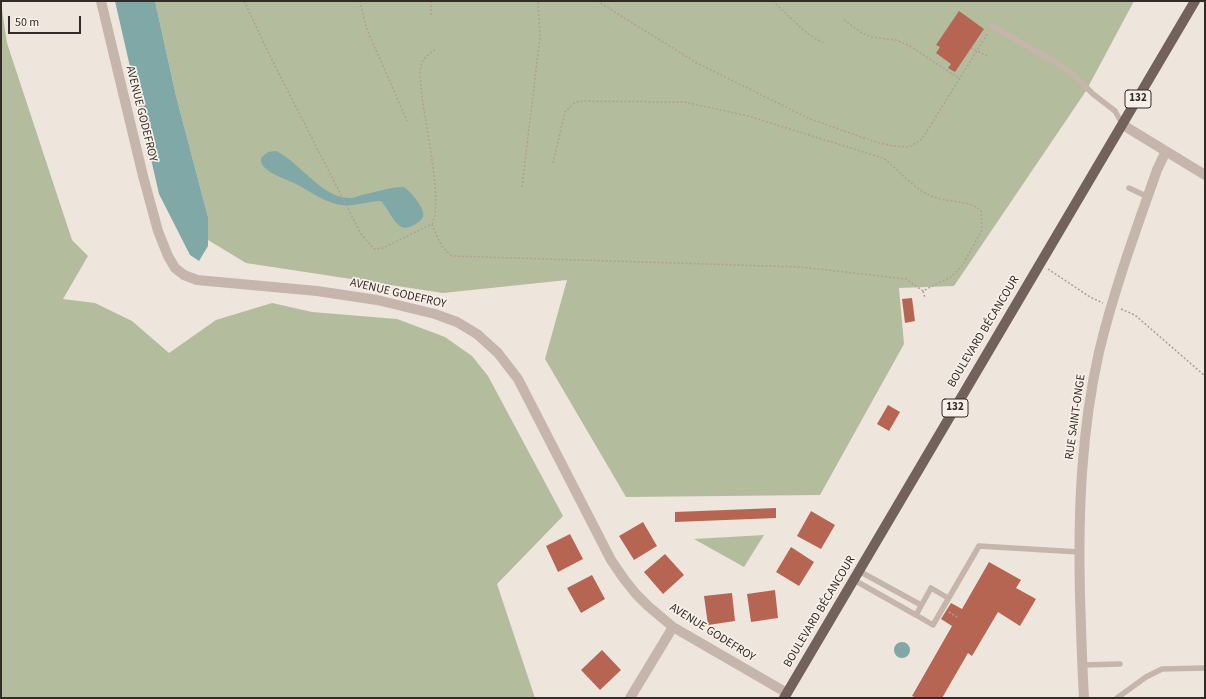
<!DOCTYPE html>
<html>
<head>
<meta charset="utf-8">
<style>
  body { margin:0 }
  #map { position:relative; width:1206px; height:699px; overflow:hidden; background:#eee5dd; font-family:"Source Sans 3",sans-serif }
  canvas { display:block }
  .frame { position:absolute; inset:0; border:2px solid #332b29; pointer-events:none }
  .scale { position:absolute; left:8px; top:16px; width:73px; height:18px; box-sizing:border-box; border:2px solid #332b29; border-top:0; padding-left:5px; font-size:12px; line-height:14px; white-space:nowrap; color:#332b29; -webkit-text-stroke:3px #f7efe8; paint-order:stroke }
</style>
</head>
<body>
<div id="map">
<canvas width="1206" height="699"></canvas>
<div class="frame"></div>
<div class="scale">50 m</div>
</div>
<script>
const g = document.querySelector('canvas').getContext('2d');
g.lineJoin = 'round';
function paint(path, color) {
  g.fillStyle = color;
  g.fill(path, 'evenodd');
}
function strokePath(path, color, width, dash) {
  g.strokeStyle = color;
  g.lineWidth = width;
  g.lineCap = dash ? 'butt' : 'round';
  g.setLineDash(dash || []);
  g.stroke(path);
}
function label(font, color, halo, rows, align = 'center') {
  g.font = font + ' "Source Sans 3",sans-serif';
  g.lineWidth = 3.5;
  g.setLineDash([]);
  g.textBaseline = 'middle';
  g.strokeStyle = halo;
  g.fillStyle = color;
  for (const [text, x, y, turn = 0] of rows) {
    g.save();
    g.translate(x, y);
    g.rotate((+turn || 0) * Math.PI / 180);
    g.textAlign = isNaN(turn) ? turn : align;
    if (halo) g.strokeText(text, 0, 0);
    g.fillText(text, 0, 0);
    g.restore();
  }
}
const green = new Path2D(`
  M155 1H1134L1086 91 954 286 899 288 904 344 820 495 626 497 545 359 567 280 443 293 246 263 208 240V217L176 96Z
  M1 3 7 43 72 240 88 256 63 299 95 303 132 321 169 353 216 320 272 303 312 312 397 319 445 337 472 356 488 376 563 516 497 584 535 698H1Z
  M764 535 744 567 694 539Z`);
const water = new Path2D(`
  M115 1H155L176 96 208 217V246L199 261 190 255 159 194Z
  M276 151C301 163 321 198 350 198 354 198 358 196 362 195 376 192 390 187 404 187 410 191 426 209 423 217 421 221 417 223 414 225 410 227 406 229 402 227 395 225 387 207 381 201 367 201 354 207 341 205 325 203 310 191 296 184 286 179 271 175 263 166 261 163 261 161 261 158L268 152Z
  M894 650a8 8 0 1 1 16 0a8 8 0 1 1-16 0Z`);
const building = new Path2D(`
  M959 11 984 29 955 72 948 68 951 64 936 53 940 47 936 45Z
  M912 298 915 321 905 323 902 299Z
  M888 405 900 412 889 431 877 424Z
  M776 508V518L675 522V512Z
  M811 511 835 525 821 549 797 536Z
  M643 522 657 546 634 560 619 536Z
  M570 534 583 559 558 572 546 546Z
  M791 547 814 562 799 586 776 572Z
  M665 554 684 575 663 594 644 572Z
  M989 562 1021 580 1016 588 1036 599 1020 626 998 612 972 656 968 653 942 698H917L912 696 952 626 941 619 951 603 962 609Z
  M592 575 605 599 581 613 567 588Z
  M775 590 778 618 751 622 747 594Z
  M732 593 735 621 708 625 704 596Z
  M602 650 621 670 600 690 581 670Z`);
const path = new Path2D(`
  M244 1 271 58 361 234 374 249 383 248 432 224C444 202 423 117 421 87 421 81 419 72 421 66 422 58 429 54 435 50
  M360 1 366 27 407 121
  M597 1 697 63 808 118 872 141 893 146 909 147 922 139 988 33
  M773 1 801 28 814 38 825 44
  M431 15V1
  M844 20 862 33 871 37 896 40 910 46 960 79
  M971 48 988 56
  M522 187 540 37 538 1
  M432 224C437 237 441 248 452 256L801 267 906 279 923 291 940 282 950 278 962 266 982 230 981 211C971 200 952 203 937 198 915 192 901 171 883 158L748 116 684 102 579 101 573 104 565 112 553 163
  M1048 269 1090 297 1103 303
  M923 291 925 298
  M1121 309 1135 315 1205 376
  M949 612 957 617`);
const lane = new Path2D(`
  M992 26 1055 62 1073 74 1093 94 1115 111 1123 125
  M1129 188 1148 197
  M859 571 921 605
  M854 580 916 615
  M948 598 931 588 916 615 933 625 979 546 1079 552
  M1082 665 1120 664
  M1117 698 1146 677 1162 669 1205 668`);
const street = new Path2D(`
  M101 1 143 176 158 231 168 256 175 268 184 275 197 280 317 291 377 300 435 314 457 322 477 334 498 353 518 379 611 560 624 579 636 594 648 606 673 627 787 693
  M1123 125 1205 175
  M630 698 673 627
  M1084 698C1082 664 1081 630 1080 595 1078 513 1081 432 1099 352 1114 289 1136 230 1157 170L1166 151`);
const primary = new Path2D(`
  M784 698 1195 1`);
const shields = [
  [1138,99,26],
  [955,408,26]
];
const shieldNames = [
  ["132",1138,99],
  ["132",955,408]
];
const streetNames = [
  ["AVENUE GODEFROY",141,114,76],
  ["AVENUE GODEFROY",398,294,13],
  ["BOULEVARD BÉCANCOUR",984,332,-59],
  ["RUE SAINT-ONGE",1076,417,-82],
  ["BOULEVARD BÉCANCOUR",820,612,-59],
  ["AVENUE GODEFROY",712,633,32]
];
paint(green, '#b4bc9e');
paint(water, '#7fa8a7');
paint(building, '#b66553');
strokePath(path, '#b19f95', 1.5, [2, 2]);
strokePath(lane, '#c5b5aa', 5.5);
strokePath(street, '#c5b5aa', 10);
strokePath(primary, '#73625c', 10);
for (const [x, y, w] of shields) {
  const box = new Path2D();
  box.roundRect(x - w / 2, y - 9, w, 18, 3);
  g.fillStyle = '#f7efe8';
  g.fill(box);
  strokePath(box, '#332b29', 1);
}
label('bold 11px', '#332b29', null, shieldNames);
label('12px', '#332b29', '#f7efe8', streetNames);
</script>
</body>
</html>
